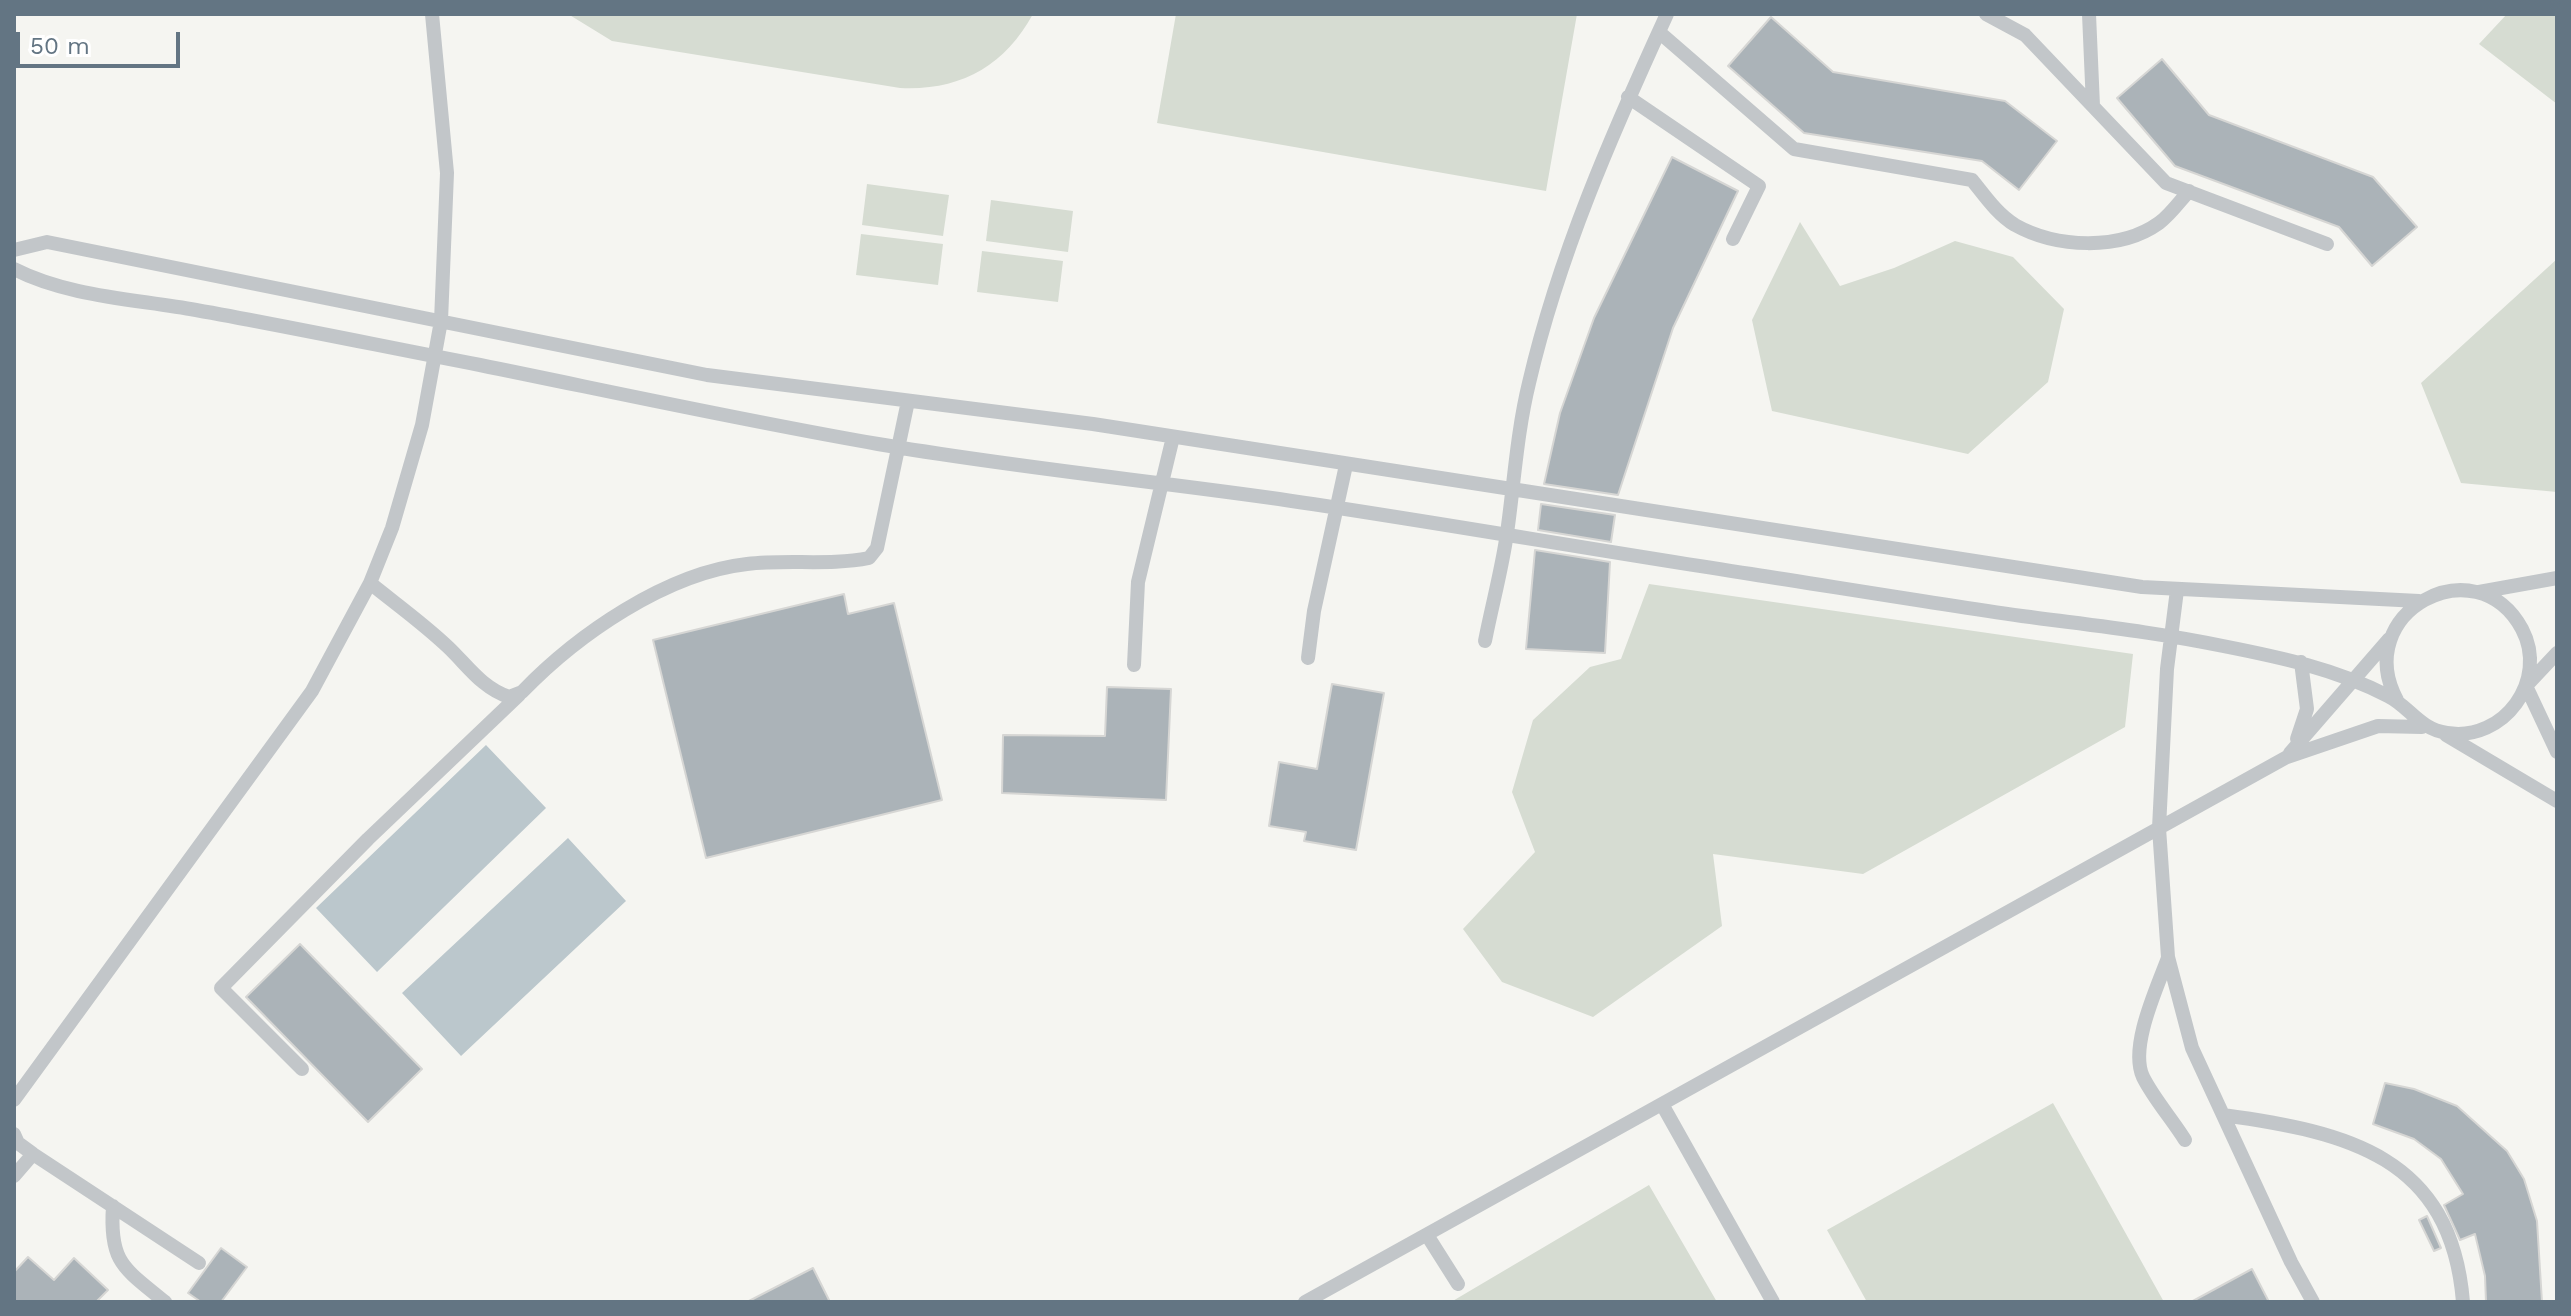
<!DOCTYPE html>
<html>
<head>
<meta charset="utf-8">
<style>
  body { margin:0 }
  #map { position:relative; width:2571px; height:1316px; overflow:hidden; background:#f5f5f1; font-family:"Work Sans",sans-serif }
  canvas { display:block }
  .frame { position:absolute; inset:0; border:16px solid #637583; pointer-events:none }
  .scale { position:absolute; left:16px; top:32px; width:164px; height:36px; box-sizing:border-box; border:4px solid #637583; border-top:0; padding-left:10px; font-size:24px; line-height:28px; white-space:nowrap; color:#637583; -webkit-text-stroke:6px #fff; paint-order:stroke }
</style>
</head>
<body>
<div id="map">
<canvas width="2571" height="1316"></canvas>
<div class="frame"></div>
<div class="scale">50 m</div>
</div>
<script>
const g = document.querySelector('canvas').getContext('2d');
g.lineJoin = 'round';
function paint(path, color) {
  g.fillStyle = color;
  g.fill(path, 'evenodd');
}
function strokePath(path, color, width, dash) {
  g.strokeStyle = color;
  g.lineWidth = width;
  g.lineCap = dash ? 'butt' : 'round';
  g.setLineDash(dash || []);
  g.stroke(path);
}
const green = new Path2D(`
  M568 14H1033C1004 67 959 91 900 88L612 41Z
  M1176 14H1577L1546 191 1157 123Z
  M2507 14H2557V104L2479 44Z
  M867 184 949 195 943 236 862 225Z
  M991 200 1073 211 1068 252 986 241Z
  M1800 222 1840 286 1894 268 1955 241 2013 257 2064 309 2048 382 1968 454 1772 411 1752 320Z
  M861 234 943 244 938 285 856 275Z
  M982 251 1063 261 1058 302 977 292Z
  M2557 259V492L2461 483 2421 383Z
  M1649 584 2133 654 2125 727 1863 874 1713 854 1722 926 1593 1017 1502 982 1463 929 1535 852 1512 792 1533 720 1590 667 1621 659Z
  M2053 1103 2164 1302H1867L1827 1230Z
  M1649 1185 1717 1302H1451Z`);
const water = new Path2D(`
  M486 745 546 808 377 972 316 908Z
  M568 838 626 901 461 1056 402 993Z`);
const building = new Path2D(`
  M1771 17 1833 72 2005 101 2057 141 2019 190 1982 161 1804 133 1728 66Z
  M2162 59 2209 115 2373 177 2417 227 2372 266 2339 227 2175 166 2117 98Z
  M1672 157 1738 191 1673 328 1618 495 1544 484 1560 413 1594 318Z
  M1541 504 1615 515 1611 542 1538 530Z
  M1535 550 1610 562 1605 653 1526 649Z
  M844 594 848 614 894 603 942 800 706 858 653 640Z
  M1332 684 1384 693 1356 850 1304 841 1306 832 1269 826 1279 762 1317 769Z
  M1107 687 1171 689 1166 800 1002 793 1003 735 1105 736Z
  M300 944 422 1069 368 1122 246 997Z
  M2385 1083 2414 1089 2457 1106 2507 1151 2524 1179 2537 1221 2542 1302H2486L2485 1276 2475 1234 2460 1240 2444 1205 2463 1194 2441 1159 2414 1139 2373 1124Z
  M2427 1216 2441 1248 2434 1251 2419 1220Z
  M221 1248 247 1267 221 1302H201L188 1293Z
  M28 1257 54 1280 74 1258 108 1290 96 1302H14V1272Z
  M813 1268 830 1302H747Z
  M2252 1269 2269 1302H2191Z`);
const service = new Path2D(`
  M1986 14 2025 35 2166 183 2327 244
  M2089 14 2093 106
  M1659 32 1794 149 1972 180C1985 196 1997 214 2015 225 2056 248 2120 251 2159 223 2170 215 2180 201 2189 191
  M1628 97 1759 186 1733 239
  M14 250 47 242 707 375 1093 424 2142 587 2419 601
  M14 269C69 297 136 299 196 310 291 327 386 347 480 365 613 392 745 421 878 444 1011 467 1145 480 1279 499 1436 522 1593 550 1751 574 1841 588 1932 603 2022 616 2089 625 2156 632 2223 646 2279 657 2336 669 2388 696 2410 707 2419 729 2447 733 2504 742 2549 680 2522 629 2476 544 2350 613 2397 700
  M370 583C396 604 424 624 448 647 468 666 482 688 509 697L522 692C577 635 666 573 747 564 787 559 830 566 869 558L877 548 908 401
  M2177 590 2167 669 2159 828 2168 957 2192 1048 2291 1262 2313 1302
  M2479 592 2557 578
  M1485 641C1492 605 1502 569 1507 533 1514 484 1517 432 1529 383 1559 254 1612 134 1667 14
  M2557 653 2526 686 2557 752
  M1308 658 1314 611 1346 465
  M1134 665 1138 582 1173 437
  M2446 735 2557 801
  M2297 739 2307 709 2301 662
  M2290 753 2389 639
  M2168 958C2157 988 2129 1047 2143 1077 2154 1099 2172 1119 2185 1140
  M302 1069 221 988 368 839 519 695
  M14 1100 312 691 370 583 392 528 422 425 441 321 447 173 432 14
  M1663 1106 1773 1302
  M2223 1115C2347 1132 2451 1156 2463 1302
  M14 1134 18 1143 33 1154 199 1263
  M14 1176 33 1154
  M113 1206C109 1263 124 1268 165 1302
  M1427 1235 1458 1284
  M1305 1302 2287 757 2378 726 2422 727`);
paint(green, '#d6dcd2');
paint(water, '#bbc7cc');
paint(building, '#abb3b8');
strokePath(building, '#d6d6d4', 2);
strokePath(service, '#c2c6c9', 14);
</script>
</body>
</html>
